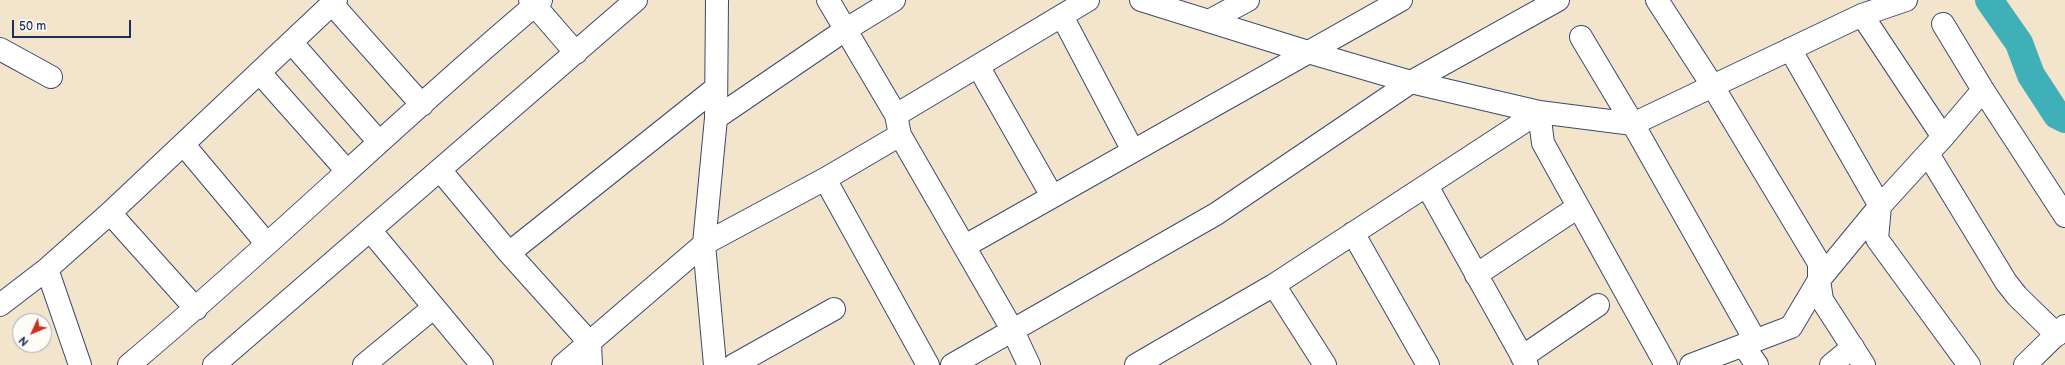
<!DOCTYPE html>
<html>
<head>
<meta charset="utf-8">
<style>
  body { margin:0 }
  #map { position:relative; width:2065px; height:365px; overflow:hidden; background:#f3e5cb; font-family:"Balsamiq Sans",sans-serif }
  canvas { display:block }
  .north { position:absolute; left:12px; top:313px; width:40px; height:40px; box-sizing:border-box; background:#fdfcf7; border:1px solid #a3aaba; border-radius:50%; rotate:226deg; font-size:11px; font-weight:700; line-height:16px; text-align:center; color:#1b2f5e }
  .north::after { content:''; display:block; margin:auto; width:14px; height:18px; background:#c8321e; clip-path:polygon(50% 0,100% 100%,50% 72%,0 100%) }
  .scale { position:absolute; left:12px; top:20px; width:119px; height:18px; box-sizing:border-box; border:2px solid #1b2f5e; border-top:0; padding-left:5px; font-size:12px; line-height:14px; white-space:nowrap; color:#1b2f5e; -webkit-text-stroke:3px #fdfcf7; paint-order:stroke }
</style>
</head>
<body>
<div id="map">
<canvas width="2065" height="365"></canvas>
<div class="north">N</div>
<div class="scale">50 m</div>
</div>
<script>
const g = document.querySelector('canvas').getContext('2d');
g.lineJoin = 'round';
function strokePath(path, color, width, dash) {
  g.strokeStyle = color;
  g.lineWidth = width;
  g.lineCap = dash ? 'butt' : 'round';
  g.setLineDash(dash || []);
  g.stroke(path);
}
const river = new Path2D(`
  M1989 0 2019 43 2031 75 2057 115 2065 119`);
const minor = new Path2D(`
  M530 0 576 53
  M828 0 896 115 900 135 1013 331 1029 365
  M1141 0 1308 52 1411 82 1539 112 1633 124 1862 15 1906 0
  M1657 0 1712 85 1819 263V280L1822 300 1864 365
  M332 4 422 105
  M1862 15 1943 137
  M1062 16 1133 151
  M1209 21 1248 0
  M1581 37 1633 124 1755 340
  M292 43 379 142
  M0 49 51 77
  M1790 49 1880 206 1877 239 1969 365
  M978 66 1052 196
  M260 73 347 171
  M1983 90 2065 216
  M896 115 1088 0
  M716 118 845 30 894 0
  M184 145 267 244
  M1928 154 2006 282 2017 296 2057 335
  M440 170 509 253 590 343 591 365
  M825 179 928 365
  M1427 186 1527 365
  M110 213 196 309
  M370 230 482 365
  M1353 233 1428 365
  M965 246 1401 0
  M509 253 716 88
  M47 269 80 365
  M1476 275 1578 207
  M1274 285 1325 365
  M0 305 47 269 110 213 336 0
  M1743 345 1757 365
  M1522 357 1598 305
  M129 365C270 247 400 118 541 0
  M214 365 636 0
  M364 365 433 308
  M563 365 704 244 825 179 900 135
  M715 365 704 244 716 118 717 0
  M734 365 834 309
  M952 365 1216 214 1411 82 1558 0
  M1136 365 1274 285 1539 112 1543 143 1666 365
  M1691 365 1791 327 1819 280 1880 206 1943 137 1983 90 1943 24
  M1831 365 1853 347
  M2025 365 2065 326`);
strokePath(river, '#3fafb8', 28);
strokePath(minor, '#3b4a6e', 24);
strokePath(minor, '#fff', 22);
</script>
</body>
</html>
